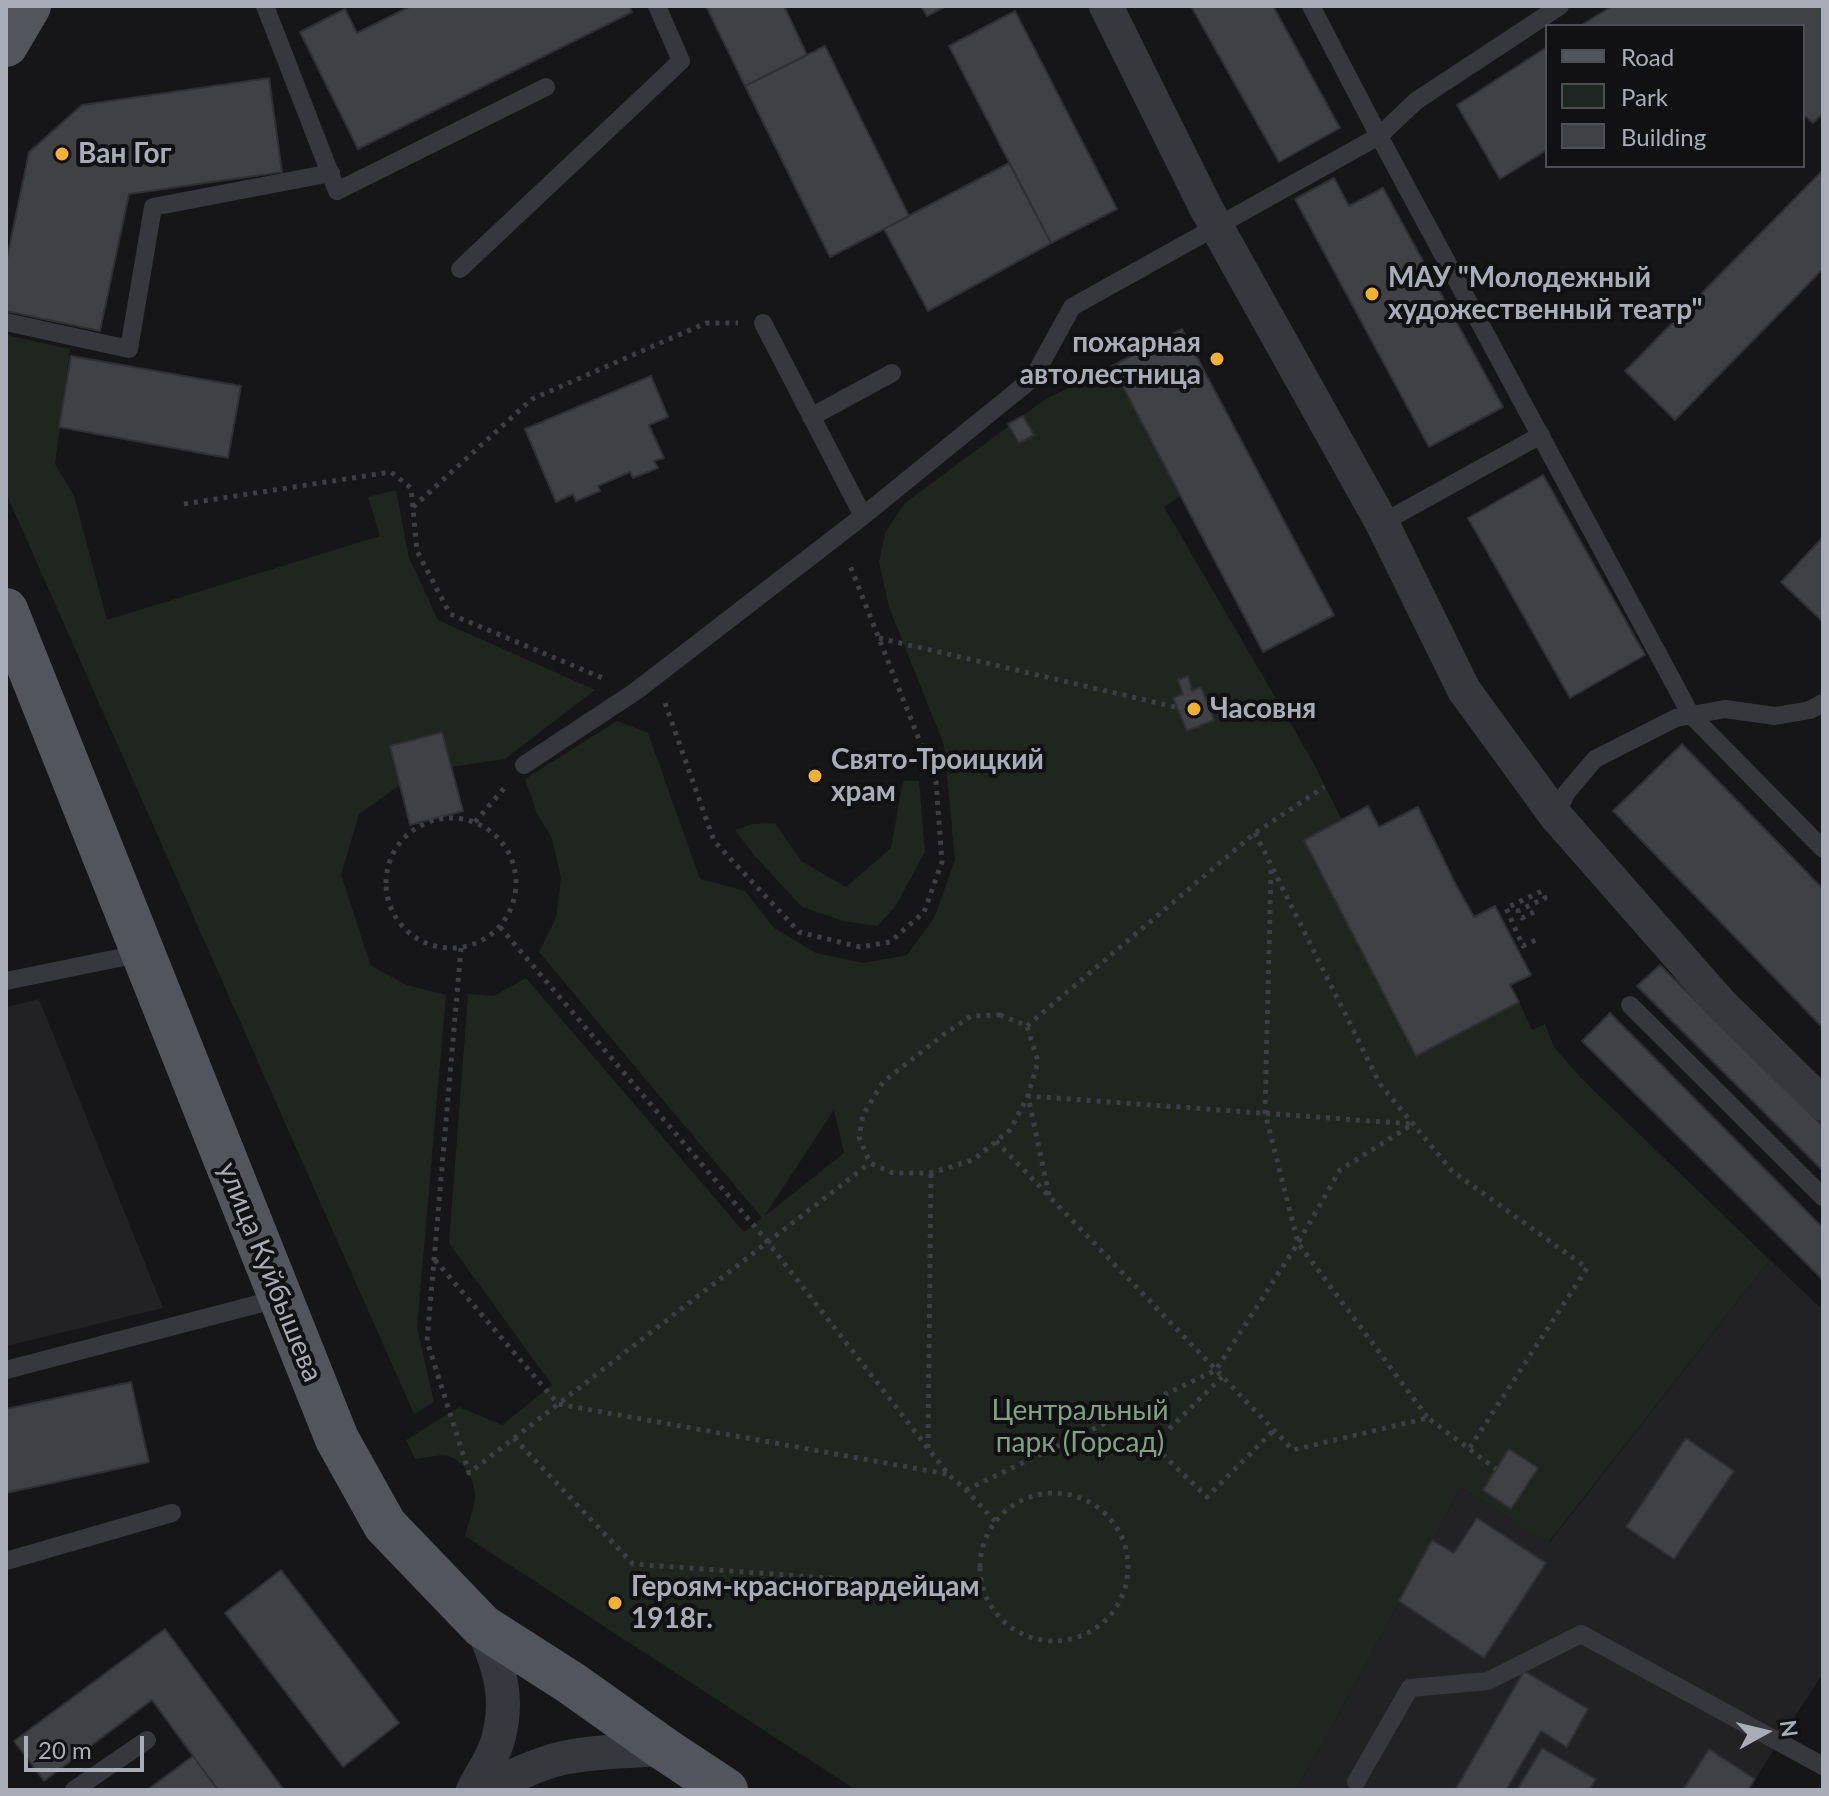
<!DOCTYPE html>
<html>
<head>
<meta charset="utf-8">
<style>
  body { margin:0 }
  #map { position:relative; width:1829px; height:1796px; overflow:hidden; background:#161618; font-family:Lato,sans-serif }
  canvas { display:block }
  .frame { position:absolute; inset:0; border:8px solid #a8adb8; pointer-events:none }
  .legend { position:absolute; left:1545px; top:24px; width:260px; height:144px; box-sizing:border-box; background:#111113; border:2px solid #4d4f55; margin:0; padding:10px 14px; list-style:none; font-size:24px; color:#a8adb8 }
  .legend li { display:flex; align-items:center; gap:16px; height:40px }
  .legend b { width:40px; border:2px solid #4d4f55 }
  .north { position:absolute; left:1725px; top:1692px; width:80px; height:80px; -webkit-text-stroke:6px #111113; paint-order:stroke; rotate:82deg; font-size:22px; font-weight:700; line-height:32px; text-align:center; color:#a8adb8 }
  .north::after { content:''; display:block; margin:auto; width:28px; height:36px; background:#a8adb8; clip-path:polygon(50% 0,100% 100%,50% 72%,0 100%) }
  .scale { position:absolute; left:24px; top:1736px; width:120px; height:36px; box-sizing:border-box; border:4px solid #a8adb8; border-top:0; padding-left:10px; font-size:24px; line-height:28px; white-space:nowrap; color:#a8adb8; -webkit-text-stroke:6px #111113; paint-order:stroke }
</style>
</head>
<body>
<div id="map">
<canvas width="1829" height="1796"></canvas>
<div class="frame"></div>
<ul class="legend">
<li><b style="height:10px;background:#53555c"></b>Road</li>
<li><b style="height:22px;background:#1e261f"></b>Park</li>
<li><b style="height:22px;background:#404145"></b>Building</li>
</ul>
<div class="north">N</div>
<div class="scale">20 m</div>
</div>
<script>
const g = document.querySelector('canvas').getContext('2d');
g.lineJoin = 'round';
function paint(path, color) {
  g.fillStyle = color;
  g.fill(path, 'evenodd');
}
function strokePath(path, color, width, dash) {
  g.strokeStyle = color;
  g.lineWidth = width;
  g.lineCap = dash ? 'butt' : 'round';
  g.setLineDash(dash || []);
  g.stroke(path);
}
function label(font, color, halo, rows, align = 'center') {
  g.font = font + ' Lato,sans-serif';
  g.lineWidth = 8;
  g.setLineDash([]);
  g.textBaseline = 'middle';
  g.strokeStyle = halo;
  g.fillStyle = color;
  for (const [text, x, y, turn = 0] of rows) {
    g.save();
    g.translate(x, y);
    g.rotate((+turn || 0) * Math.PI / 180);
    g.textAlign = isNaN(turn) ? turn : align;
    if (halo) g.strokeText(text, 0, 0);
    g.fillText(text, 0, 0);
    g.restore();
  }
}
const built = new Path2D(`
  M39 999 163 1308 6 1346V1007Z
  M1770 1260 1823 1310V1673L1748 1790H1296L1334 1723 1461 1487 1549 1543Z`);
const green = new Path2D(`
  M6 335 70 349 55 464 74 496 107 620 380 536 368 497 396 490 409 558 438 620 595 690 505 759 451 767 400 785 359 814 341 875 371 966 407 985 446 995 417 1328 434 1402 414 1414 6 493Z
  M1112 366 1181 496 1164 507 1313 762 1342 820 1304 840 1416 1056 1519 1002 1532 1030 1545 1024 1554 1047 1581 1078 1770 1260 1548 1543 1461 1487 1334 1723 1296 1790H856L465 1536C468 1524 474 1509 475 1497 475 1480 465 1461 448 1456 437 1454 426 1458 415 1459L406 1440 459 1407 502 1425 552 1385 449 1243 468 994 494 996 526 978 744 1232 762 1218 539 952 556 918 561 877 552 839 536 811 525 779 617 721 648 733 700 879 745 891 774 928 816 953 863 963 907 955 934 918 955 860 944 745 889 607 879 562 885 533 905 503 1044 400ZM834 1110 844 1153 765 1216V1215Z
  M903 781H919L925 852 895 907 877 926 843 921 802 907 754 855 735 830 752 824 775 823 801 861 846 887 891 848Z`);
const building = new Path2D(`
  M411 6H629L632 12 358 149 300 32 345 9 357 33Z
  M706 6H784L807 55 745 86Z
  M921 6H946L927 16Z
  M1191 6H1273L1340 128 1279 162Z
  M1612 6H1823V113L1813 123 1803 114V26H1580Z
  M1015 11 1117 209 1051 243 949 46Z
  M825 46 909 216 830 257 745 86Z
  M1547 47V150L1500 179 1457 105Z
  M269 78 282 172 129 194 100 331 6 311V263L29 152 82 105Z
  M1009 163 1051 243 928 311 884 229Z
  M1823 170V269L1675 420 1625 371Z
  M1334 178 1349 206 1383 188 1503 407 1429 447 1295 199Z
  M1182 329 1334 615 1263 652 1112 366Z
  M71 356 241 386 228 458 59 427Z
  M651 376 668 417 649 425 664 458 654 461 658 468 633 478 630 472 598 486 600 491 576 501 573 494 556 502 525 429Z
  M1023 416 1034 435 1019 443 1008 424Z
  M1543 475 1645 655 1570 698 1468 518Z
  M1823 537V622L1781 582Z
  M1188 676 1192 691 1201 687 1214 720 1187 731 1173 698 1183 694 1178 680Z
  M442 732 463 811 410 825 390 746Z
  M1682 744 1823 889V1028L1613 811Z
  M1368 806 1379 827 1418 807 1455 883 1474 917 1495 906 1531 975 1510 985 1519 1002 1416 1056 1304 840Z
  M1660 965 1823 1126V1171L1637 986Z
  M1610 1013 1823 1228V1280L1582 1041Z
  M131 1382 149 1462 6 1493V1409Z
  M1686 1438 1734 1471 1674 1559 1626 1527Z
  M1509 1449 1538 1468 1511 1509 1483 1490Z
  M1477 1518 1546 1563 1484 1658 1399 1601 1432 1540 1454 1553Z
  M281 1570 399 1723 343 1767 225 1613Z
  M165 1629 284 1790H218L152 1700 44 1781 14 1741Z
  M1524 1671 1588 1709 1567 1747 1541 1731 1506 1790H1455Z
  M1542 1748 1596 1779 1589 1790H1517Z
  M1709 1749 1755 1779 1748 1790H1683Z
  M193 1756 218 1790H147Z`);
const path = new Path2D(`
  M184 504 391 472 411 488 417 551 450 614 605 679
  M413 507 532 399 706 323H738
  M879 638 1175 707
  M665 703 714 841 799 932 860 947 890 942 924 912 942 862 936 782 849 563
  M386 883a65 65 0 1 1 130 0a65 65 0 1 1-130 0Z
  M475 822 506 786
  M1255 833 1380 1084 1452 1171 1587 1268 1469 1449
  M1271 870 1265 1113 1298 1243 1428 1418
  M1534 912 1522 918 1518 911 1545 898 1542 891 1506 908 1523 946 1536 940
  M500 927 767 1241 948 1474 966 1490 995 1521
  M461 948 427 1341 469 1473 870 1163
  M1000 1015 1027 1026 1038 1061 1028 1096 1010 1130 973 1160 931 1173H893L870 1163 859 1137 863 1115 883 1082 943 1035 971 1016Z
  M1027 1026 1255 833 1324 787
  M996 1141 1293 1450 1428 1418 1496 1469
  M1049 1195 1028 1096 1412 1124
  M435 1260 558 1404 947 1474
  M1222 1377 1153 1445 1207 1497 1274 1430
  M514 1438 633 1564 982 1589
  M928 1448 931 1173
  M966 1490 1216 1370 1298 1243 1340 1170 1413 1124
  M980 1567a74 74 0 1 1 148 0a74 74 0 1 1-148 0Z`);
const lane = new Path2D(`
  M265 6 337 191 546 87
  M1311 6 1379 136 1691 715 1823 849
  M460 269 681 61 657 6
  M6 322 129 349 153 207 331 173
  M763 323 863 516
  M811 417 892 373
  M1382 523 1541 435
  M524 765 636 691 863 516 1033 378 1072 307 1379 136 1416 101 1560 6
  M1555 815 1567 792 1595 759 1676 718 1725 709 1775 716 1810 710 1823 703
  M6 981 143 953
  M1630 1005 1823 1197
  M6 1370 281 1298
  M6 1561 172 1513
  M1356 1782 1410 1688 1488 1681 1581 1634 1823 1766
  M74 1790 147 1740`);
const street = new Path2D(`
  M1106 6 1205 206 1382 523 1464 690 1555 815 1721 1004 1823 1104
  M473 1790C480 1776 491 1761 496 1746 511 1701 500 1668 482 1626
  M487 1790C511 1777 536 1764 563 1758 596 1751 631 1751 664 1749`);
const primary = new Path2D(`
  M6 45 29 6
  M6 610 337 1439 385 1525 482 1626 571 1683 664 1749 726 1790`);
const markers = [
  [62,154,8,"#f2b134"],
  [1372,294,8,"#f2b134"],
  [1217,359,8,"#f2b134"],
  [1194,709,8,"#f2b134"],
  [815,776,8,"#f2b134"],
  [615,1603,8,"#f2b134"]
];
const poiNames = [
  ["Ван Гог",78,154],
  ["МАУ \"Молодежный",1388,278],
  ["художественный театр\"",1388,310],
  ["пожарная",1201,343,"right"],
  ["автолестница",1201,375,"right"],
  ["Часовня",1210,709],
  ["Свято-Троицкий",831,760],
  ["храм",831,792],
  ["Героям-красногвардейцам",631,1587],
  ["1918г.",631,1619]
];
const streetNames = [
  ["улица Куйбышева",270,1272,68]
];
const parkNames = [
  ["Центральный",1080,1411],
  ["парк (Горсад)",1080,1443]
];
paint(built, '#222225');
paint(green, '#1e261f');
paint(building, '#404145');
strokePath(building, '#303034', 2);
strokePath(path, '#3d3f44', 5, [4, 6]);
strokePath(lane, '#37383d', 18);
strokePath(street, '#37383d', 34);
strokePath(primary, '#53555c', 44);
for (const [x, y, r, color] of markers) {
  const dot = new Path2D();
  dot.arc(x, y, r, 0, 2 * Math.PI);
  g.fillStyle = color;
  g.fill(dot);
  strokePath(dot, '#111113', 3);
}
label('bold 28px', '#a8adb8', '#111113', poiNames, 'left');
label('28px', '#a8adb8', '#111113', streetNames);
label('28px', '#7fa381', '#111113', parkNames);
</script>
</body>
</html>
